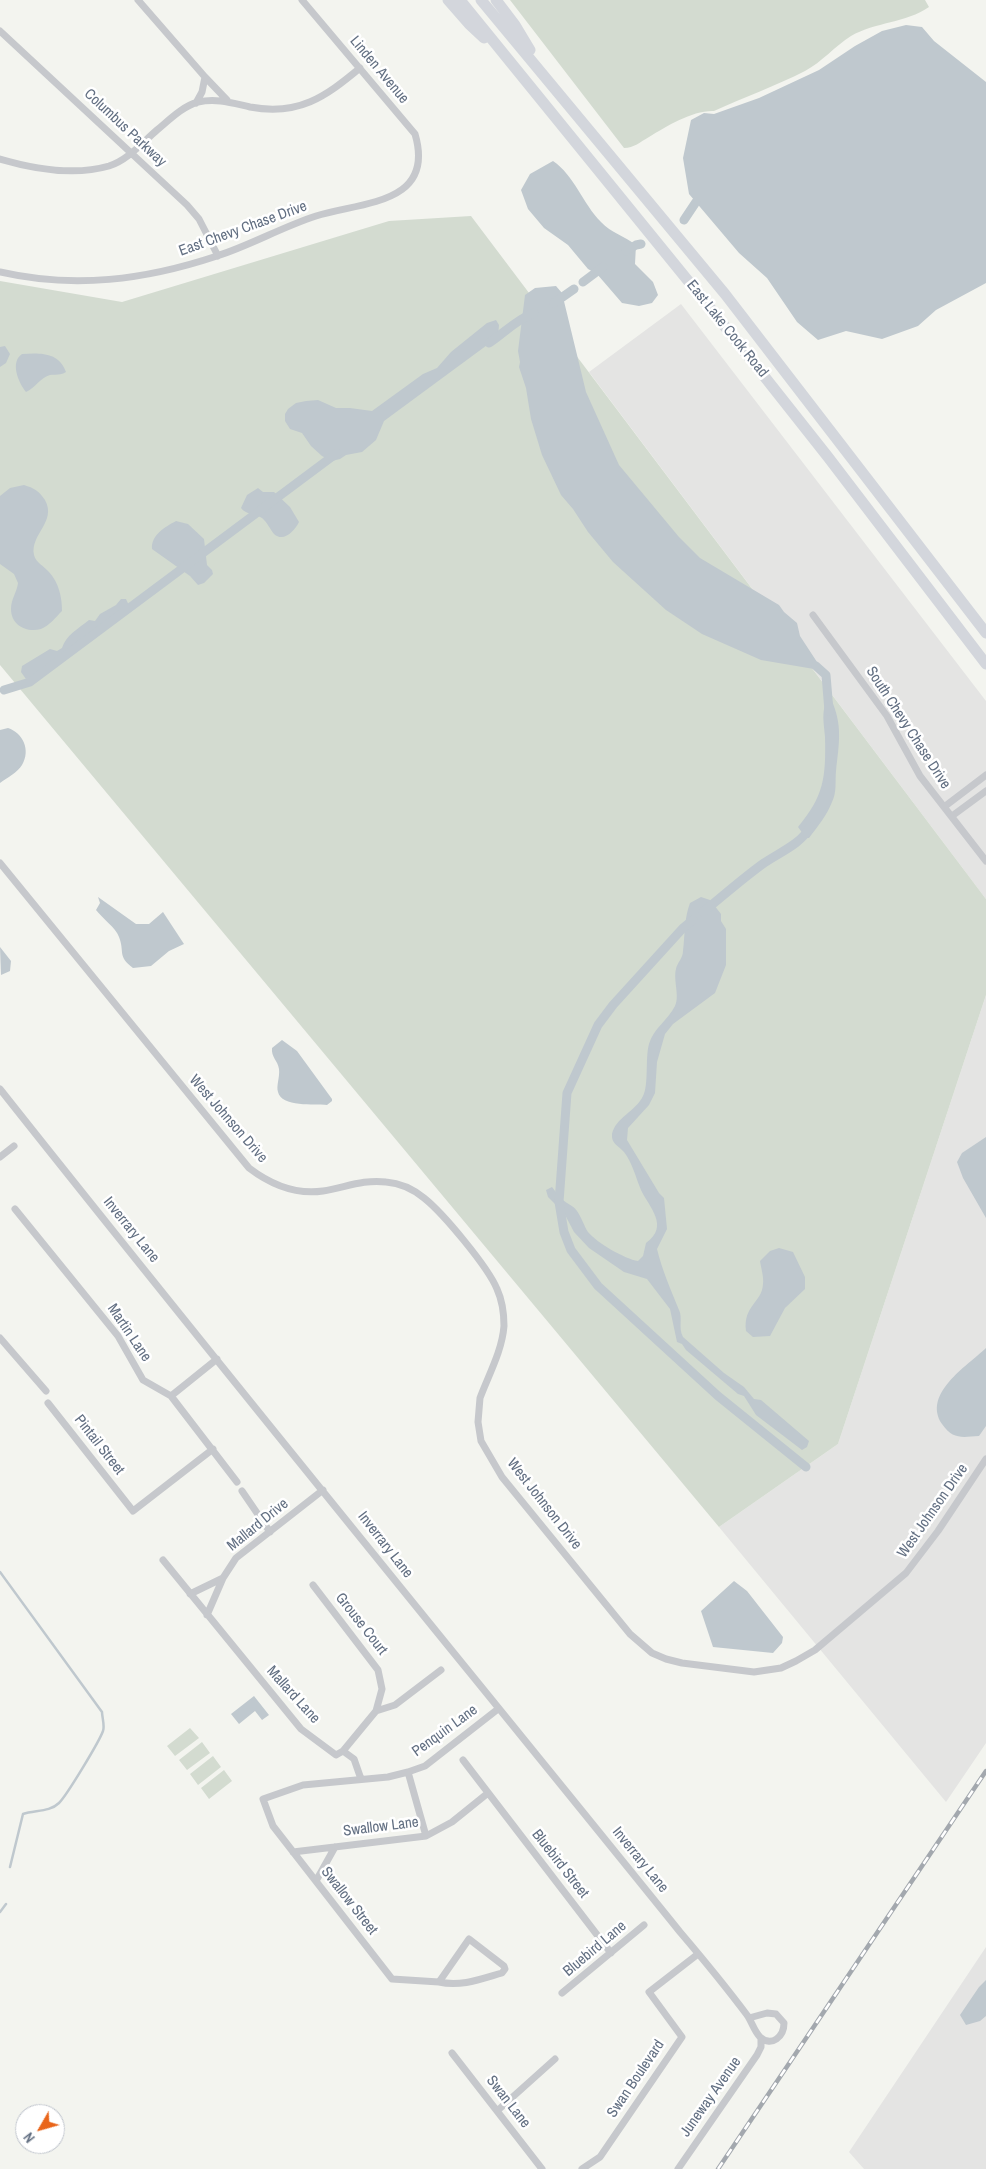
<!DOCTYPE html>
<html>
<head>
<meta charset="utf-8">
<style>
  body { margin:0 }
  #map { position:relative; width:986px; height:2169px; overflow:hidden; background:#f3f4ef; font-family:"Archivo Narrow",sans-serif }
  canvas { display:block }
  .north { position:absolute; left:15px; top:2104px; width:50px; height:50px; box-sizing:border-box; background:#fff; border:1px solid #c0c5cd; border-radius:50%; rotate:232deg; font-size:14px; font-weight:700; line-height:20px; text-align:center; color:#626f82 }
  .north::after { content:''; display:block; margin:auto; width:18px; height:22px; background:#e9651a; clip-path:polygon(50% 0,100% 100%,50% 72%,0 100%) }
</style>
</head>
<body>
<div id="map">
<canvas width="986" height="2169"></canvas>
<div class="north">N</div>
</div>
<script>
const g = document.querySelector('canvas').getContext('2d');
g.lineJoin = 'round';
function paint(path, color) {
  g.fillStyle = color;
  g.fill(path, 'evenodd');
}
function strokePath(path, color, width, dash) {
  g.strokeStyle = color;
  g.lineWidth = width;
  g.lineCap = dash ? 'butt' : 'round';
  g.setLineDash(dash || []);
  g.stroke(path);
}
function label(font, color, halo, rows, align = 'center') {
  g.font = font + ' "Archivo Narrow",sans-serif';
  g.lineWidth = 5;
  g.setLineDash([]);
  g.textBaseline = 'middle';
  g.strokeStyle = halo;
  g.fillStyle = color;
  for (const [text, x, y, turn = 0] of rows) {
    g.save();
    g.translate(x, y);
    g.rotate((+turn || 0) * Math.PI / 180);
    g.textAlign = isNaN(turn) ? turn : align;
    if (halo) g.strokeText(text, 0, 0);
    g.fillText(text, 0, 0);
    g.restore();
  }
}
const built = new Path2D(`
  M681 304 986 701V899L589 372Z
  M986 995V1743L946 1802 719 1527 838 1444Z
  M986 1947V2169H864L849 2152Z`);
const green = new Path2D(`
  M510 0H925L929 7C906 23 875 22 851 36 835 46 822 62 805 71 776 86 744 97 714 111 693 110 667 126 649 137 640 142 634 148 624 148Z
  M471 216 986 899V995L838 1444 719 1527 0 665V281L122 302 389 221Z
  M190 1728 199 1738 175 1756 167 1746Z
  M202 1742 210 1753 187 1770 179 1760Z
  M213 1756 221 1767 198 1785 190 1774Z
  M224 1770 232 1781 209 1799 201 1788Z`);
const water = new Path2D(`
  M906 25 922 27 934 41 986 82V283L936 310 918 326 882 339 846 331 818 340 797 322 767 278 739 253 689 194 683 158 691 120 704 113 714 114 759 98 819 70 855 46 882 31Z
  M553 161C574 175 583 204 601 222 611 233 625 236 636 245L635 264 653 282 658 295 652 303 639 306 622 303 597 274 588 269 568 245 544 228 528 209 521 190 530 174Z
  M556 286 562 293 586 392 619 465 679 537 700 558 779 605 784 612 797 623 800 636 817 662 814 669 761 660 702 634 666 610 613 562 588 532 573 509 561 495 542 455 531 419 526 388 519 367 520 362 518 351 525 295 535 288Z
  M496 320 499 325 498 337 384 421 376 440 362 452 346 455 340 459 332 461 322 456 311 446 302 433 290 429 285 421V414L288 409 296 403 306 401 318 400 336 408H350L372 411 423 374 437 368 451 352 487 323Z
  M5 346 10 354 6 363 0 367V347Z
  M22 354C40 353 59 352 66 372 60 376 56 374 50 375 41 377 35 388 26 392 18 382 10 362 22 354Z
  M24 485C34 488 39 491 45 500 57 522 30 534 34 555 36 563 44 566 49 572 59 583 62 597 62 611 56 617 49 626 41 629 26 633 11 625 11 609 11 599 17 592 18 583L14 574 0 564V496L10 488Z
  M258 488 263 492H274L290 507 299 522C295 530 284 543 274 534 270 529 267 522 262 518 255 513 246 515 241 508L247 495Z
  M176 521 188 524 204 539 207 565 212 570 213 574 204 583 198 585 190 576 152 549C151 535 165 527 176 521Z
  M121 599H126L131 610 110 626 103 625 98 629V635L74 652 68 651 61 656 62 661 55 667 26 679 21 672 22 666 50 649 57 651 62 648C66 635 78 629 89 620L95 621 100 614 116 605Z
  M827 699H831C843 725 839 744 836 771 835 782 837 792 832 802 827 815 818 826 809 838H806L798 827C824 796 826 777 825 737 824 723 821 713 827 699Z
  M8 728C23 733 31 750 22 765 18 772 7 778 0 783V730Z
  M98 897 136 924H149L163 912 184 944 169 951 151 966 133 968C117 956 125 952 119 937 116 928 102 918 96 910L100 903Z
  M701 897 710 900 721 914V921L726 929V965L715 993 673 1024 665 1034 657 1062 655 1093 649 1105 628 1128 627 1140 659 1193 664 1198 667 1229 657 1249C662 1270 671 1290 679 1310 683 1318 678 1328 683 1337L724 1373 744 1387 754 1399 761 1400 809 1441 807 1447 802 1450 756 1415 744 1396 738 1394 686 1350 682 1344 677 1342 670 1309 647 1279 624 1272 589 1248 574 1232 564 1213 548 1197 546 1190 552 1187C555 1191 558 1195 562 1199 567 1204 573 1205 577 1211 582 1218 584 1226 588 1232 597 1243 625 1259 638 1261L643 1256 646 1243C670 1226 649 1207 641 1190 636 1178 632 1162 624 1152 619 1146 611 1144 612 1134 615 1118 636 1111 643 1096 649 1085 645 1058 649 1044 653 1029 668 1020 675 1006 680 996 673 980 676 969 677 963 683 958 683 951 685 935 684 919 690 903Z
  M0 947 11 961 10 971 1 975Z
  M282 1040 297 1051 332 1099V1101L327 1105C315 1104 281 1107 278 1092 276 1086 280 1077 279 1069 278 1061 271 1057 272 1048Z
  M986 1137V1218L963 1178 957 1162 962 1153Z
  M779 1248 793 1252 805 1277V1289L785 1308 770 1336 753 1337 746 1331C743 1305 762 1303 763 1284 764 1277 761 1268 760 1261L770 1251Z
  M986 1348V1426L979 1436C962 1437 953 1440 942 1424 922 1394 967 1366 986 1348Z
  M734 1581 747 1591 783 1637 782 1643 773 1653 713 1647 701 1611Z
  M254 1696 269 1715 262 1720 255 1711 239 1724 231 1714Z
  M986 1980V2016L980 2021 966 2025 960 2015 979 1987Z`);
const stream = new Path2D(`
  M0 1572 102 1712C102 1717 105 1726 103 1731 99 1742 67 1795 59 1803 50 1812 35 1810 23 1814L10 1867
  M0 1912 6 1904`);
const canal = new Path2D(`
  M684 220 696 202
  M626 251 636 245 641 244
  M583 282 603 267
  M554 303 574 289
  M489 343C504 333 517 319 534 313
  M816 666 826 675 829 711
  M4 690 30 682 337 453
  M703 912C723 896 743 878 764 863 780 852 801 844 810 827
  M693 920 683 928 613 1005 598 1025 567 1093 559 1202 564 1232 571 1250 598 1286 718 1396 806 1467`);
const street = new Path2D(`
  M138 0 205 77 202 92 196 103
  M0 31 187 205 199 219 218 256
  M205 77 227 100
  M0 159C34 169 74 176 109 166 128 160 143 142 157 130 169 120 183 106 198 102 217 98 232 103 250 107 299 116 325 97 360 68
  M0 272C74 289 145 280 217 256 251 245 282 227 316 216 360 202 436 205 415 134L302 0
  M813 615 887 716 920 776 986 861
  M944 807 986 775
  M952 816 986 791
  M0 863 249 1168C270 1184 295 1195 323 1191 344 1188 363 1179 386 1182 399 1183 413 1189 424 1198 443 1213 488 1267 497 1289 502 1300 504 1314 504 1326 502 1351 489 1374 480 1398L478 1422 481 1441 502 1477 630 1634 652 1653 666 1659 682 1663 754 1672 781 1668 796 1661 815 1650 906 1573 938 1531 986 1459
  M0 1089C224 1372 453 1651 680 1932 703 1959 726 1987 747 2015 752 2022 754 2031 760 2037 772 2048 784 2036 784 2023L776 2014 767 2013 749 2018
  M0 1157 14 1146
  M15 1209 118 1336 143 1380 171 1396 237 1482
  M0 1338 46 1391
  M171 1396 217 1359
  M48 1403 133 1511 213 1449
  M242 1491 270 1532
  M163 1560 301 1729 336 1755 343 1751 376 1711 382 1689 378 1670 313 1585
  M190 1594 223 1578
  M207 1615 223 1578 236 1558 323 1490
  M376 1711 395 1705 441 1670
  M343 1751 354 1759 361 1779
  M463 1760 611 1953
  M408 1772 426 1836
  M293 1852 426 1836 452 1822 488 1793
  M316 1881 335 1847
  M469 1939 504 1966 505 1969 502 1973C481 1979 461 1987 439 1982Z
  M439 1982 392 1979 273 1826 263 1799 303 1785 388 1777 408 1772 425 1766 498 1709
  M562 1993 644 1925
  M452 2053 542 2169
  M497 2111 555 2059
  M582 2169 600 2157 682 2037 649 1992 698 1954
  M678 2169 757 2055 761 2047V2038`);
const primary = new Path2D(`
  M448 0 469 24 484 38
  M460 0 711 309 828 457 986 664
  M481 0 725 294 986 633
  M496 0 515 25 530 50`);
const rail = new Path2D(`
  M718 2169 986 1771`);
const streetNames = [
  ["Linden Avenue",379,70,50],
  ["Columbus Parkway",125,128,43],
  ["East Chevy Chase Drive",243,229,-20],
  ["East Lake Cook Road",727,329,51],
  ["South Chevy Chase Drive",908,728,57],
  ["West Johnson Drive",228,1119,49],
  ["Inverrary Lane",131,1230,51],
  ["Martin Lane",129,1333,56],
  ["Pintail Street",99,1445,52],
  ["West Johnson Drive",544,1504,52],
  ["West Johnson Drive",933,1511,-55],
  ["Mallard Drive",258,1525,-39],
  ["Inverrary Lane",385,1545,52],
  ["Grouse Court",361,1624,52],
  ["Mallard Lane",293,1695,48],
  ["Penquin Lane",445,1731,-36],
  ["Swallow Lane",381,1827,-7],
  ["Inverrary Lane",640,1860,51],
  ["Bluebird Street",560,1864,52],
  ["Swallow Street",349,1901,52],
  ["Bluebird Lane",595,1949,-40],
  ["Swan Boulevard",636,2079,-56],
  ["Juneway Avenue",711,2097,-55],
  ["Swan Lane",508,2102,52]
];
paint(built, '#e4e4e3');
paint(green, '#d3dbd0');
paint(water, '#bfc8ce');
strokePath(stream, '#bfc8ce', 2.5);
strokePath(canal, '#bfc8ce', 9);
strokePath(street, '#c6c8cc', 7);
strokePath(primary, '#d3d6dc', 11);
strokePath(rail, '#a3a8ae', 4.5);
strokePath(rail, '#fff', 2.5, [8]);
label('15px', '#626f82', '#fff', streetNames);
</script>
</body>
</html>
